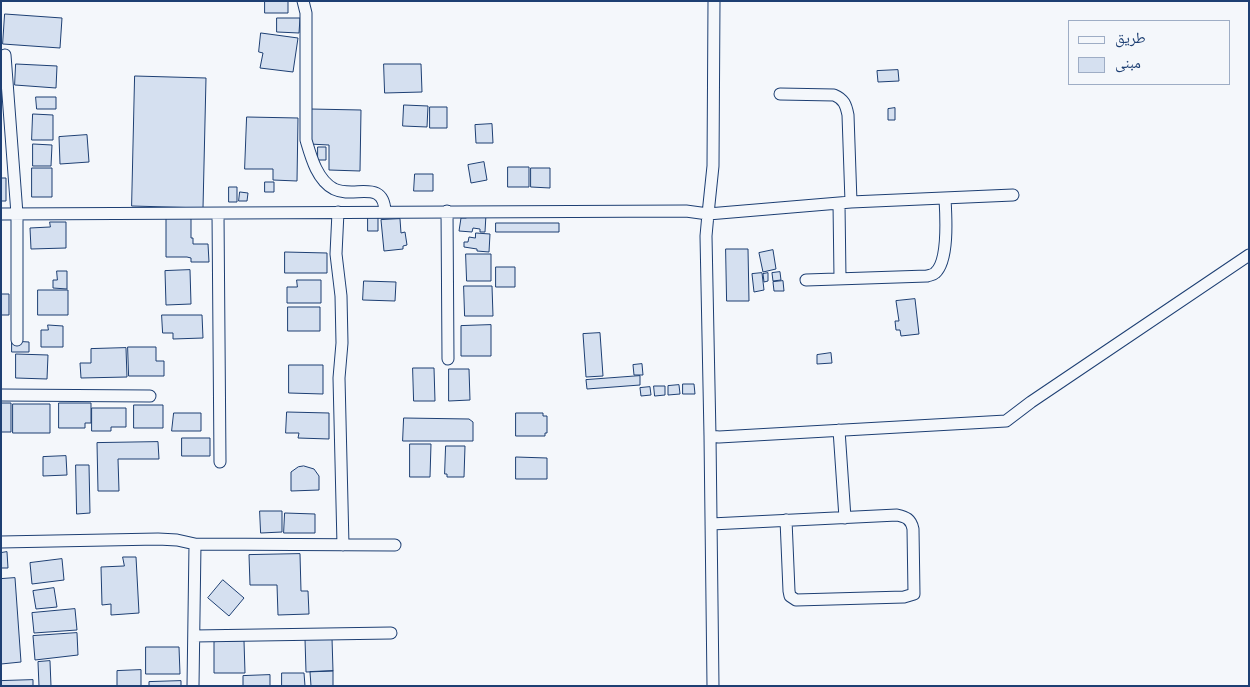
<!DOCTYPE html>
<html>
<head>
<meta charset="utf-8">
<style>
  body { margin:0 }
  #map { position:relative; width:1250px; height:687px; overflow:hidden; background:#f4f7fb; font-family:"DM Sans","Noto Naskh Arabic",sans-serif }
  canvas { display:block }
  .frame { position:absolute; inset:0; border:2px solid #1d3f73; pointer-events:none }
  .legend { position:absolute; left:1068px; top:20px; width:162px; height:65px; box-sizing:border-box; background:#f4f7fb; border:1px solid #9eadc5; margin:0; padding:6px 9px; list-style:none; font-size:15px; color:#1d3f73 }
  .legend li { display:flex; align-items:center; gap:10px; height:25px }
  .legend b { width:25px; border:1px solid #9eadc5 }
</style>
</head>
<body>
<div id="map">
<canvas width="1250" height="687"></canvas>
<div class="frame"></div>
<ul class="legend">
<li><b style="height:6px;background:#f4f7fb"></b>طريق</li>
<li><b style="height:14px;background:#d5e0f0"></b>مبنى</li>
</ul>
</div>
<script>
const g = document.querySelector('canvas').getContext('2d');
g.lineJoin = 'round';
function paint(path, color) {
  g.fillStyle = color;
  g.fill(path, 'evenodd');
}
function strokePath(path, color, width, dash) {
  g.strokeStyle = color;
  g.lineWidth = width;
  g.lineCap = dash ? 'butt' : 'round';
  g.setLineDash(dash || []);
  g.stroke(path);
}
const building = new Path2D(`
  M265 1H288V13H265Z
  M5 14 62 18 60 48 3 44Z
  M277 18H300L299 33 277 32Z
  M261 33 298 38 293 72 260 68 263 53 259 52Z
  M16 64 57 66 56 88 15 85Z
  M384 64H421L422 92 385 93Z
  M898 70 899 81 878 82 877 71Z
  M135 76 206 78 203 208 132 206Z
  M36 97H56V109H37Z
  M404 105 428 106 427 127 403 126Z
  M430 107H447V128H430Z
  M895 108V120H888V109Z
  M310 109 361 110 360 171 329 170V145L309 144Z
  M33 114 53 115V140H32Z
  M247 117 298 118 297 181 273 180V169H245Z
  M492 124 493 143H476L475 125Z
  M87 135 89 162 60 164 59 137Z
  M33 144 52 145 51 166H33Z
  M318 147H326V160H318Z
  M484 162 487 180 471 183 468 165Z
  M508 167H529V187H508Z
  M32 168H52V197H32Z
  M531 168H550V188L531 187Z
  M415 174H433V191H414Z
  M1 178H6V201H1Z
  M265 182H274V192H265Z
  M229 187H237V202H229Z
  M240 192 248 193 247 201H239Z
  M466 214H486L485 232H480V229L473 228 472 232 459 231 461 218H466Z
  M191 217V238H193V244H208L209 262H191V258L187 257H166V218Z
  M368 217H378V231H368Z
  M400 219 401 233 405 232 407 245 403 246V249L384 251 381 220Z
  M50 222H66V248L31 249 30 228 50 227Z
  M496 223H559V232H496Z
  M476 233 490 234 489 252 477 251V249L464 247V242H468L469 237 475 238Z
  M726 249H748L749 301H727Z
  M773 250 776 269 763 272 759 253Z
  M285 252 327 253V273H285Z
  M466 254H491V281H467Z
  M496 267H515V287H496Z
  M190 270 191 304 166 305 165 271Z
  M57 271H67V289L53 288V280H57Z
  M780 272 781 280 773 281 772 273Z
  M762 273 764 290 754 292 752 274Z
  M768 273V281L764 282 763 274Z
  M297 280H321V303H287V287H297Z
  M364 281 396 282 395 301 363 300Z
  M783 281 784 291H774L773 282Z
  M464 286H492L493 316H465Z
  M38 290H68V315H38Z
  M1 294H9V315H1Z
  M915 299 919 334 901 336 900 330H896L895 321H899L896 301Z
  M288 307H320V331H288Z
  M162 315H202L203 338 173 339V333H163Z
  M48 325 63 326V347H41V330H48Z
  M491 325V356H461V326Z
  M600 333 603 376 586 377 583 334Z
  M12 341 29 342V352H12Z
  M128 347H156V361H164V376H129Z
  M126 348 127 377 81 378 80 363H91V349Z
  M831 353 832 363 817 364V355Z
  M16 354 48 355 47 379 16 378Z
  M642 364 643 375H634L633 365Z
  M289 365H323V394L289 393Z
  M413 368H434L435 401H414Z
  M449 369H469L470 400 449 401Z
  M640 376V385L587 389 586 380Z
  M683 384H694L695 394H683Z
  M679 385 680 394 668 395V386Z
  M654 386H665V395L655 396Z
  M650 387 651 395 641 396 640 388Z
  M1 403H11V432H1Z
  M59 403H91V423H85V428H59Z
  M13 404H50V433H13Z
  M134 405H163V428H134Z
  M92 408H126V427H111V431H92Z
  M287 412 329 413V439L298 438 299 433H286Z
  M174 413H201V431H172Z
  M516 413H543V416H547V433H545V436H516Z
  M404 418 469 419 473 422V441H403Z
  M182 438H210V456H182Z
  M158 442 159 459H118L119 491H98L97 443Z
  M410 444H431L430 477H410Z
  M446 446H465L464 477H447V474H445Z
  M66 456 67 475 43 476V457Z
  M516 457 547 458V479H516Z
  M76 465H89L90 513 77 514Z
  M304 466 314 469 319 476V490L291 491V472L298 467Z
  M260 511H282V532L261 533Z
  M285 513 315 514V533H284Z
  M7 552 8 568H1V553Z
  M300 554 301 591H308L309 614 278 615 277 585H250L249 555Z
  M123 557H136L139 613 111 615V604L102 605 101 567 124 566Z
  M62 559 64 580 32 584 30 563Z
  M15 578 21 662 1 664V579Z
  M223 580 244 598 229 616 208 598Z
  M54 588 57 607 36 609 33 591Z
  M75 609 77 630 34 633 32 613Z
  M77 633 78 655 35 660 33 636Z
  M332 638 333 671 306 672 305 639Z
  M244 641 245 673H214V642Z
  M146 647H179L180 674H146Z
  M50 661 51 686H39L38 662Z
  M141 670V686H117V671Z
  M333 671V686H311L310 672Z
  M282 673H304L305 686H282Z
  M270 675V686H243V676Z
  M33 680V686H1V681Z
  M181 681V686H149V682Z`);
const minor = new Path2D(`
  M303 1 306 13V140C311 157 317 180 334 189 354 199 384 178 385 212
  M714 1 713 166 708 214 851 202 1013 195
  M5 55 17 214V340
  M780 94 834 95C844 99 846 105 848 115L851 202
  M839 204 840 278
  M447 211 448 359
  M338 212 336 254 341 296 342 343 339 378 343 545
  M1 214 686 211 708 214 706 236 710 436 719 437 1006 421 1031 402 1249 255
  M218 214 220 462
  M806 280 927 276C930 275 933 275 935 273 949 261 946 216 945 199
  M1 395 150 396
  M839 430 845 518
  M710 436 713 686
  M711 524 897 515C906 517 911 519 913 529L914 594 904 597 796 600 790 596 789 591 786 520
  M1 542 158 539 177 540 195 544 395 545
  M194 636 391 633
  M193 686 195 544`);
paint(building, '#d5e0f0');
strokePath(building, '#1d3f73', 1);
strokePath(minor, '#1d3f73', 13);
strokePath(minor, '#f4f7fb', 11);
</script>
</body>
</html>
